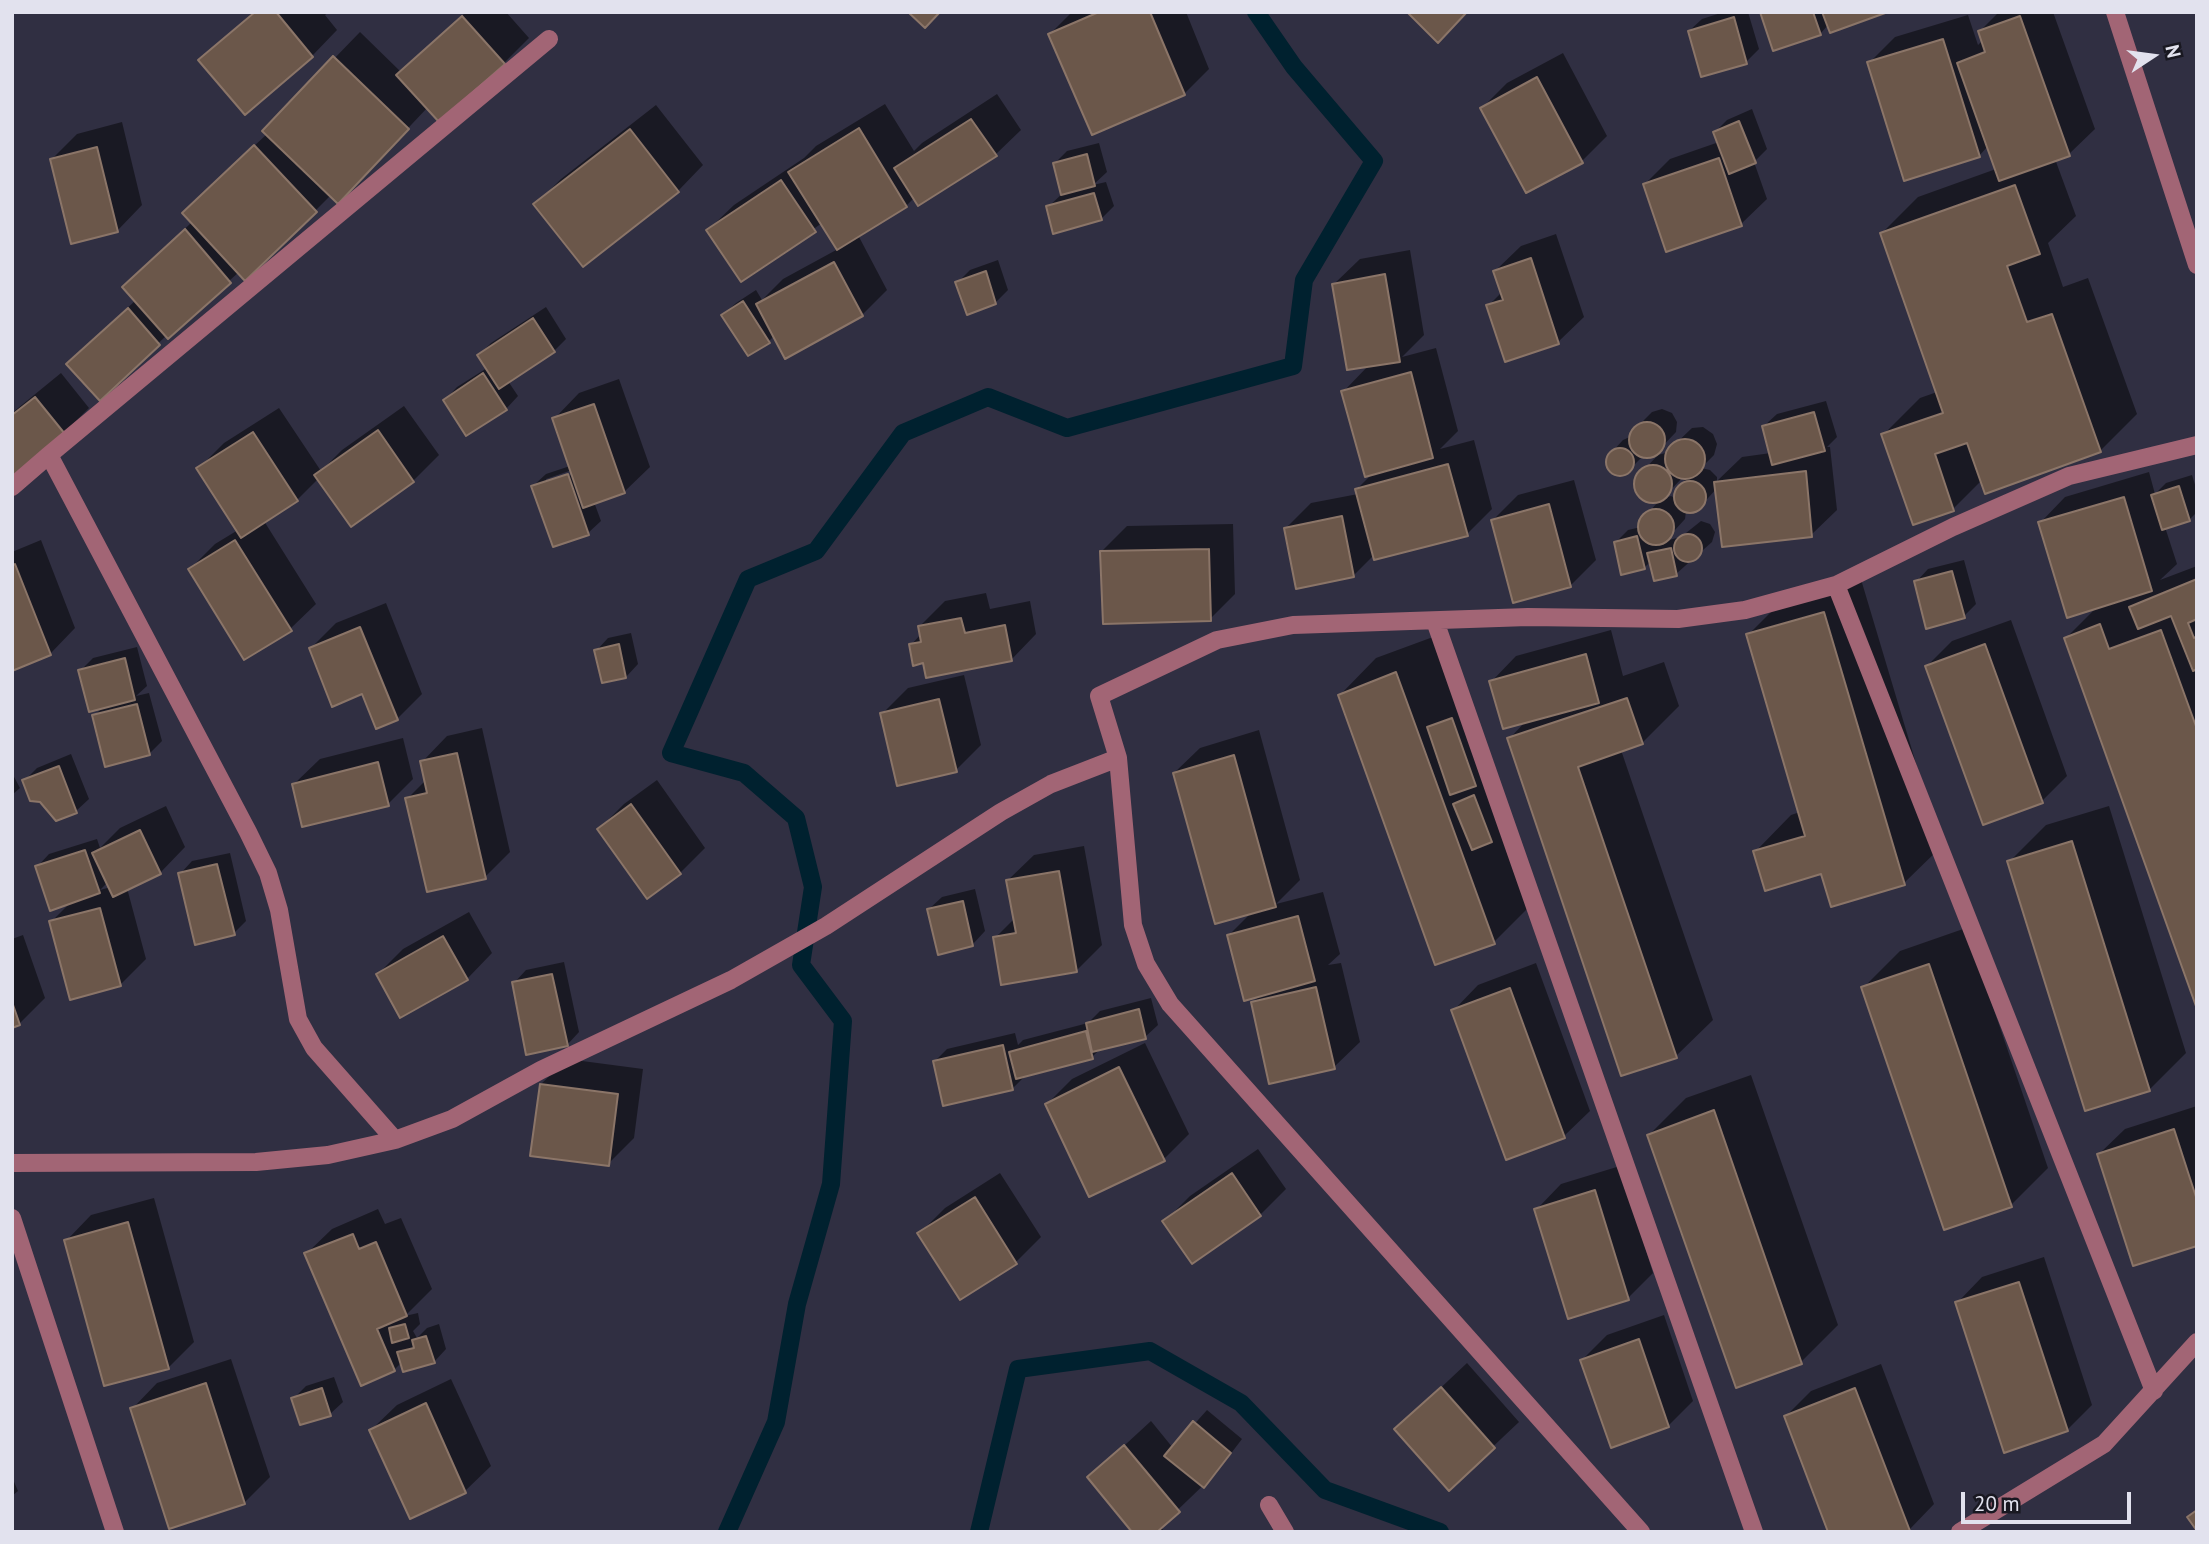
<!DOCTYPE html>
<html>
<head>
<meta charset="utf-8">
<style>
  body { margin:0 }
  #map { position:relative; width:2209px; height:1544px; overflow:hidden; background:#302f42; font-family:"PT Sans",sans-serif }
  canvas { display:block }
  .frame { position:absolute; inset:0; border:14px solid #e2e2ee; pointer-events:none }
  .north { position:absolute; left:2118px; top:21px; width:70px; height:70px; -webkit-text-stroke:5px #191821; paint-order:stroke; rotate:77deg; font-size:19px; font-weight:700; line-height:28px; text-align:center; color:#e2e2ee }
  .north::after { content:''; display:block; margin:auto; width:24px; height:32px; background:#e2e2ee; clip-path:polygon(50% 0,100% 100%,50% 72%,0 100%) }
  .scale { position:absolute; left:1961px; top:1492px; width:170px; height:32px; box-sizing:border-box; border:4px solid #e2e2ee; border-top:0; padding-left:9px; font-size:21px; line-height:24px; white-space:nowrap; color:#e2e2ee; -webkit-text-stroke:5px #191821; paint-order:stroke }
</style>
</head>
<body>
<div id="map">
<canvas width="2209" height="1544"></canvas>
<div class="frame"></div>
<div class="north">N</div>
<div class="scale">20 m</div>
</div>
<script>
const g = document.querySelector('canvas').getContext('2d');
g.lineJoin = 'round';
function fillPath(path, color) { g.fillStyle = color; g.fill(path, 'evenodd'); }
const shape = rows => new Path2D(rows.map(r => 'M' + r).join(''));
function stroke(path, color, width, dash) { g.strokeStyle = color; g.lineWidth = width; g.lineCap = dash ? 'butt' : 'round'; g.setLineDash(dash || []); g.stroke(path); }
const shadow = shape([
  [253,12,329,12,325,15,337,30,312,56,245,113,201,60],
  [466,12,506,12,529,38,504,63,428,107,363,176,331,195,315,211,239,272,168,336,167,335,100,399,94,339,136,300,124,287,192,222,209,188,267,134,264,131,360,32,401,72],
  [1072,12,1186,12,1209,69,1184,94,1050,34],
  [1724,12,1748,12,1759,49,1746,62,1689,31,1702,19],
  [1762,12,1883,12,1829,24,1820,34],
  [1999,12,2053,12,2095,129,2069,154,2055,159,2076,216,2048,243,2063,287,2088,278,2137,414,2100,451,1982,480,1953,509,1914,523,1883,435,1920,398,1937,392,1882,233,1918,197,1996,169,1988,146,1979,156,1869,63,1895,37,1968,15,1978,45,1983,40,1980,31],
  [1563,53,1607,136,1582,161,1482,108,1507,83],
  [997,94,1021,130,995,155,915,197,906,206,858,235,887,290,862,315,775,335,769,341,723,315,736,303,756,290,762,300,783,279,838,249,822,223,742,280,708,230,734,205,804,158,816,146,885,104,914,151,922,143],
  [656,105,703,165,678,191,536,204,561,179],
  [1752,109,1767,149,1754,162,1767,199,1741,224,1645,184,1670,159,1719,142,1715,132,1727,120],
  [122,122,142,205,117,231,52,159,77,134],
  [1099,143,1107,172,1093,185,1106,182,1114,206,1101,219,1048,207,1063,193,1055,163,1067,151],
  [1556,234,1584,317,1558,342,1488,306,1502,292,1495,271,1521,246],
  [1410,250,1424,335,1402,357,1436,348,1458,431,1440,449,1474,440,1492,509,1467,534,1374,555,1353,576,1286,528,1311,503,1358,494,1357,489,1373,473,1343,392,1369,365,1334,284,1360,259],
  [998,260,1008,290,995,303,957,283,970,270],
  [546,307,566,339,554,351,508,381,518,396,506,409,445,400,457,387,487,368,479,355,491,343],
  [61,373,89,408,64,433,12,475,12,413],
  [619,379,650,467,624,492,594,502,601,521,588,533,554,545,533,486,546,474,570,466,554,419,579,393],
  [575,469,577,473,546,483,546,479],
  [1826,401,1837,437,1827,447,1830,447,1837,510,1811,535,1717,488,1700,507,1692,512,1686,511,1685,519,1665,541,1681,537,1701,521,1710,524,1715,532,1712,542,1676,574,1651,561,1644,568,1616,542,1628,530,1641,527,1641,520,1661,499,1651,501,1641,496,1636,487,1638,476,1658,455,1669,452,1670,449,1692,428,1703,427,1713,434,1717,444,1714,455,1701,468,1710,470,1717,477,1717,481,1742,457,1771,453,1764,426,1777,414],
  [1689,476,1679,486,1675,498,1671,496,1662,499,1683,477],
  [404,406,439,455,413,481,351,524,319,478,297,500,264,521,316,604,290,629,190,569,215,544,238,530,199,468,224,443,279,408,321,471,342,450],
  [1662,409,1672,413,1677,422,1676,432,1656,453,1644,455,1630,469,1621,474,1612,472,1607,464,1610,454,1623,440,1632,436,1639,425,1652,412],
  [2149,472,2155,494,2166,483,2192,475,2197,491,2197,512,2189,520,2165,527,2177,564,2160,580,2197,566,2197,1004,2066,638,2098,606,2040,523,2065,497],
  [1574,480,1596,560,1570,586,1493,520,1518,495],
  [1233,524,1235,594,1210,619,1102,551,1127,526],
  [41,540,75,628,50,654,12,669,12,552],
  [1964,560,1976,604,1964,616,1916,582,1928,569],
  [1860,576,1941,847,1904,883,1823,872,1755,852,1791,815,1800,812,1748,635,1785,598],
  [986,593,990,609,1030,601,1036,634,1011,660,924,661,911,645,921,634,920,626,945,601],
  [386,603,422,694,397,719,311,648,336,623],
  [2011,620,2067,776,2042,801,1927,666,1952,641],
  [1611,630,1623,676,1664,662,1679,706,1642,743,1621,750,1713,1020,1676,1056,1509,739,1526,721,1491,682,1516,656],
  [631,633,638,664,626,677,596,651,608,638],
  [1433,637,1531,905,1494,942,1436,963,1340,695,1376,658],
  [137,647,147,686,136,696,149,693,162,741,149,754,94,716,104,706,80,671,93,658],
  [964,675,981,745,956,770,882,714,908,688],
  [482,728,510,852,485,877,407,799,426,780,422,762,447,736],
  [1259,730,1300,880,1276,904,1323,892,1340,954,1328,965,1341,963,1360,1042,1334,1067,1252,1003,1261,994,1229,935,1253,911,1174,773,1200,748],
  [403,738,413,779,388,804,294,784,320,759],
  [71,754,89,799,76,811,25,780,37,768],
  [12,773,20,788,12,795],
  [657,780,705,848,680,873,599,829,624,804],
  [166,806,185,847,160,873,127,888,146,959,120,985,51,922,72,901,37,867,49,854,97,839,100,848,120,828],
  [108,882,111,887,100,890],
  [2109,806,2186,1053,2149,1090,2009,862,2046,825],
  [1084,846,1102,945,1076,971,995,938,1015,918,1008,880,1034,855],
  [230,853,246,921,234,933,180,874,192,861],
  [975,889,985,931,973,944,929,909,942,897],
  [469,912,492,953,467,979,378,974,403,949],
  [1966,928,2048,1168,2011,1205,1863,988,1900,951],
  [23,935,45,998,19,1024,12,1026,12,939],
  [564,962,579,1032,567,1045,514,983,526,970],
  [1536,963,1590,1111,1564,1136,1453,1011,1478,985],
  [1151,998,1158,1025,1145,1037,1101,1048,1092,1057,1025,1076,1013,1088,944,1104,935,1061,947,1049,1015,1033,1018,1045,1023,1040,1088,1023,1100,1011],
  [1145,1043,1189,1134,1164,1159,1047,1104,1072,1079],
  [567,1059,643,1069,634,1138,608,1164,541,1084],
  [1751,1075,1838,1325,1801,1362,1737,1386,1649,1135,1686,1098],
  [2197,1106,2197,1244,2099,1154,2125,1129],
  [1258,1149,1286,1189,1260,1215,1192,1262,1165,1221,1190,1196],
  [1620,1166,1653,1273,1628,1298,1536,1210,1561,1184],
  [1000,1173,1041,1237,1016,1262,960,1298,920,1233,945,1208],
  [154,1198,194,1342,168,1368,66,1241,91,1215],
  [378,1209,385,1224,401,1218,432,1289,405,1316,418,1313,420,1324,413,1331,417,1338,427,1328,439,1324,446,1349,434,1362,402,1362,394,1370,306,1254,332,1229],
  [2044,1257,2092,1405,2067,1430,1957,1303,1982,1277],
  [1664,1315,1693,1401,1668,1426,1582,1360,1607,1335],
  [231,1359,270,1477,245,1502,171,1527,132,1409,157,1383],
  [1467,1363,1519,1422,1449,1488,1397,1429],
  [1881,1364,1934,1504,1909,1530,1786,1416,1811,1391],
  [334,1377,343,1402,330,1414,293,1399,306,1386],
  [451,1379,491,1466,465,1491,411,1517,371,1430,397,1405],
  [1207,1410,1242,1439,1216,1473,1161,1526,1164,1532,1134,1532,1089,1478,1151,1421,1173,1448],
  [12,1477,18,1491,12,1496]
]);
const stream = shape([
  [727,1532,776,1422,797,1304,831,1184,843,1021,801,965,813,887,796,818,744,773,671,753,748,579,816,551,903,433,988,397,1067,428,1293,366,1304,280,1374,161,1294,67,1256,12],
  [979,1532,1018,1369,1150,1351,1241,1403,1325,1490,1440,1532]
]);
const building = shape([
  [255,12,276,12,313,57,245,115,198,60,255,12],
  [908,12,940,12,925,28,908,12],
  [1099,12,1150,12,1185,95,1092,135,1048,34,1099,12],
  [1407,12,1467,12,1438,43,1407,12],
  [1760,12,1813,12,1821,35,1773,51,1760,12],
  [1822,12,1888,12,1830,33,1822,12],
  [462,16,505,64,439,122,396,75,462,16],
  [2020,16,2070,156,1999,181,1957,63,1985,52,1978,31,2020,16],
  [1734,17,1747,64,1701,77,1688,31,1734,17],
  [1943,39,1980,157,1904,181,1867,62,1943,39],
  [333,56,409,129,338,204,262,131,333,56],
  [1537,77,1583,163,1526,193,1480,108,1537,77],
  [971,119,997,156,918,206,894,168,971,119],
  [1739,121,1756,163,1729,174,1713,132,1739,121],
  [859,128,907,207,837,250,788,172,859,128],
  [630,129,679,192,583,267,533,204,630,129],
  [254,145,317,212,245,281,182,213,254,145],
  [97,147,118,232,71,244,50,159,97,147],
  [1087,154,1095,186,1061,195,1053,163,1087,154],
  [1719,158,1742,226,1666,252,1643,184,1719,158],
  [781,180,816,232,741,282,706,230,781,180],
  [2015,185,2040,254,2007,266,2027,322,2052,314,2101,452,1985,494,1967,443,1935,454,1954,511,1913,525,1881,434,1943,413,1880,233,2015,185],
  [1094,193,1102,220,1053,234,1046,206,1094,193],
  [185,229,231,283,168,339,122,287,185,229],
  [1531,258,1559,344,1505,362,1486,305,1503,300,1493,271,1531,258],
  [834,262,863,316,785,359,756,304,834,262],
  [986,271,996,304,967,315,955,282,986,271],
  [1385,274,1400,362,1347,370,1332,284,1385,274],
  [743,301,770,343,748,356,721,315,743,301],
  [128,308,160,345,100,401,66,364,128,308],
  [533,318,555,352,499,389,477,355,533,318],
  [1411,372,1433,458,1365,477,1341,391,1411,372],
  [483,373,507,410,466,436,443,400,483,373],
  [35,397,65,434,12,477,12,415,35,397],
  [594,404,625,493,583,508,552,418,594,404],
  [1814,412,1825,451,1772,465,1762,426,1814,412],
  '1629 440a18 18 0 1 1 36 0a18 18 0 1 1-36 0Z',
  [378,430,414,482,351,527,314,475,378,430],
  [253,432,298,501,241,538,196,468,253,432],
  '1665 459a20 20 0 1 1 40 0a20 20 0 1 1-40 0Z',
  '1606 462a14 14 0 1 1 28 0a14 14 0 1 1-28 0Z',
  [1448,464,1468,536,1374,560,1355,489,1448,464],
  '1634 484a19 19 0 1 1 38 0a19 19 0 1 1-38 0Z',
  [1806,471,1812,537,1722,547,1714,482,1806,471],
  [568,474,589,535,553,547,531,486,568,474],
  '1674 497a16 16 0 1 1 32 0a16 16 0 1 1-32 0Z',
  [2179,486,2190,521,2162,530,2151,495,2179,486],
  [2124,497,2152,591,2067,618,2038,522,2124,497],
  [1549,504,1571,587,1513,603,1491,520,1549,504],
  '1638 527a18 18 0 1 1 36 0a18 18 0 1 1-36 0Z',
  [1342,516,1354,577,1296,589,1284,528,1342,516],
  '1674 548a14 14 0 1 1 28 0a14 14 0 1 1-28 0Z',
  [1637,536,1645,569,1621,575,1614,542,1637,536],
  [235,540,292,631,244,660,188,569,235,540],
  [1671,548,1677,576,1654,581,1647,553,1671,548],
  [1209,549,1211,621,1103,624,1100,551,1209,549],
  [15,564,51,655,12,671,12,566,15,564],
  [1952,571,1965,618,1926,629,1914,581,1952,571],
  [2197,579,2197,619,2188,623,2194,638,2197,636,2197,669,2193,671,2171,616,2138,629,2129,607,2197,579],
  [1824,612,1905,885,1831,907,1821,874,1765,891,1753,851,1805,836,1746,634,1824,612],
  [961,618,965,633,1005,625,1012,661,926,678,923,663,913,666,909,644,921,642,918,626,961,618],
  [2100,624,2109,649,2161,630,2197,729,2197,1009,2064,638,2100,624],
  [360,627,398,720,376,729,362,694,332,707,309,648,360,627],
  [619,644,626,678,602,683,594,650,619,644],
  [1985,644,2043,803,1983,825,1925,666,1985,644],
  [1586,654,1599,703,1503,729,1489,681,1586,654],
  [125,658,135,700,89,712,78,670,125,658],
  [1396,672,1495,944,1435,965,1338,695,1396,672],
  [1627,698,1643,744,1578,767,1677,1058,1621,1076,1507,738,1627,698],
  [939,699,957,772,897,786,880,713,939,699],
  [137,704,150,755,105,767,92,715,137,704],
  [1452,718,1476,786,1450,795,1427,727,1452,718],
  [457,753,486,879,427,892,405,798,427,793,420,761,457,753],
  [1234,755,1276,907,1215,924,1173,773,1234,755],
  [378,762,389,806,302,827,292,784,378,762],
  [59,766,77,813,56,821,40,802,30,801,22,780,59,766],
  [1474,795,1492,842,1472,850,1453,804,1474,795],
  [631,804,681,874,647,899,597,829,631,804],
  [140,830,161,874,113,897,92,853,140,830],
  [2072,841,2150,1091,2085,1111,2007,861,2072,841],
  [85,850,100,893,50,911,35,866,85,850],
  [217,864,235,935,195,945,178,873,217,864],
  [1059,871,1077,972,1001,985,993,937,1016,933,1006,880,1059,871],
  [963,901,973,946,938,955,927,909,963,901],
  [100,908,121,986,70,1000,49,921,100,908],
  [1298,916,1315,981,1244,1001,1227,935,1298,916],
  [443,936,468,980,400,1018,376,974,443,936],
  [1929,964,2012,1207,1944,1230,1861,987,1929,964],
  [552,974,568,1046,526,1055,512,982,552,974],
  [1316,987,1335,1069,1269,1084,1251,1002,1316,987],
  [1510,988,1565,1138,1506,1160,1451,1010,1510,988],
  [12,1002,20,1025,12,1028,12,1002],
  [1139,1009,1146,1039,1092,1052,1086,1023,1139,1009],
  [1086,1031,1093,1059,1016,1079,1009,1052,1086,1031],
  [1003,1045,1013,1090,943,1106,933,1061,1003,1045],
  [1119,1067,1165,1161,1089,1197,1045,1104,1119,1067],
  [540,1084,618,1094,609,1166,530,1156,540,1084],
  [1714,1110,1802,1364,1736,1388,1647,1135,1714,1110],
  [2174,1129,2197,1200,2197,1246,2133,1266,2097,1154,2174,1129],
  [1232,1173,1261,1216,1192,1264,1162,1221,1232,1173],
  [1595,1190,1629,1300,1568,1319,1534,1209,1595,1190],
  [975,1197,1017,1264,960,1300,917,1233,975,1197],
  [128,1222,169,1369,104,1386,64,1240,128,1222],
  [353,1234,359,1249,376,1242,407,1316,377,1329,395,1371,361,1386,304,1253,353,1234],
  [2019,1282,2068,1431,2004,1453,1955,1302,2019,1282],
  [405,1324,409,1338,392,1343,389,1328,405,1324],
  [426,1336,435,1363,403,1372,397,1352,414,1348,412,1340,426,1336],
  [1639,1339,1669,1427,1611,1448,1580,1360,1639,1339],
  [206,1383,245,1504,169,1529,130,1408,206,1383],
  [1441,1387,1495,1448,1449,1491,1394,1429,1441,1387],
  [322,1388,331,1416,300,1425,291,1398,322,1388],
  [1855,1388,1910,1531,1908,1532,1828,1532,1784,1416,1855,1388],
  [426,1403,466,1493,410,1519,369,1430,426,1403],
  [1193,1421,1231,1453,1204,1488,1164,1456,1193,1421],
  [1124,1445,1180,1512,1157,1532,1132,1532,1087,1477,1124,1445],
  [2197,1510,2197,1531,2187,1517,2197,1510]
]);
const minor = shape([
  [2115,12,2197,265],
  [49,455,248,832,268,873,279,910,298,1019,314,1048,395,1140],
  [12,487,49,455,549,39],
  [1836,585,2154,1391],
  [1435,621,1754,1532],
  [12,1163,256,1162,328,1155,395,1140,452,1119,541,1070,731,980,826,926,1001,812,1051,784,1118,758],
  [12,1218,115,1532],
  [1269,1505,1285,1532],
  [1641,1532,1170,1004,1146,964,1133,925,1118,758,1099,696,1217,640,1293,625,1528,617,1678,619,1745,610,1836,585,1953,527,2069,476,2197,445],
  [1960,1532,2104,1444,2197,1342]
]);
fillPath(shadow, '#0007');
stroke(stream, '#00212f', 18);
fillPath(building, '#6b574a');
stroke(building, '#8b7568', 2);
stroke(minor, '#a26575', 18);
</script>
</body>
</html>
